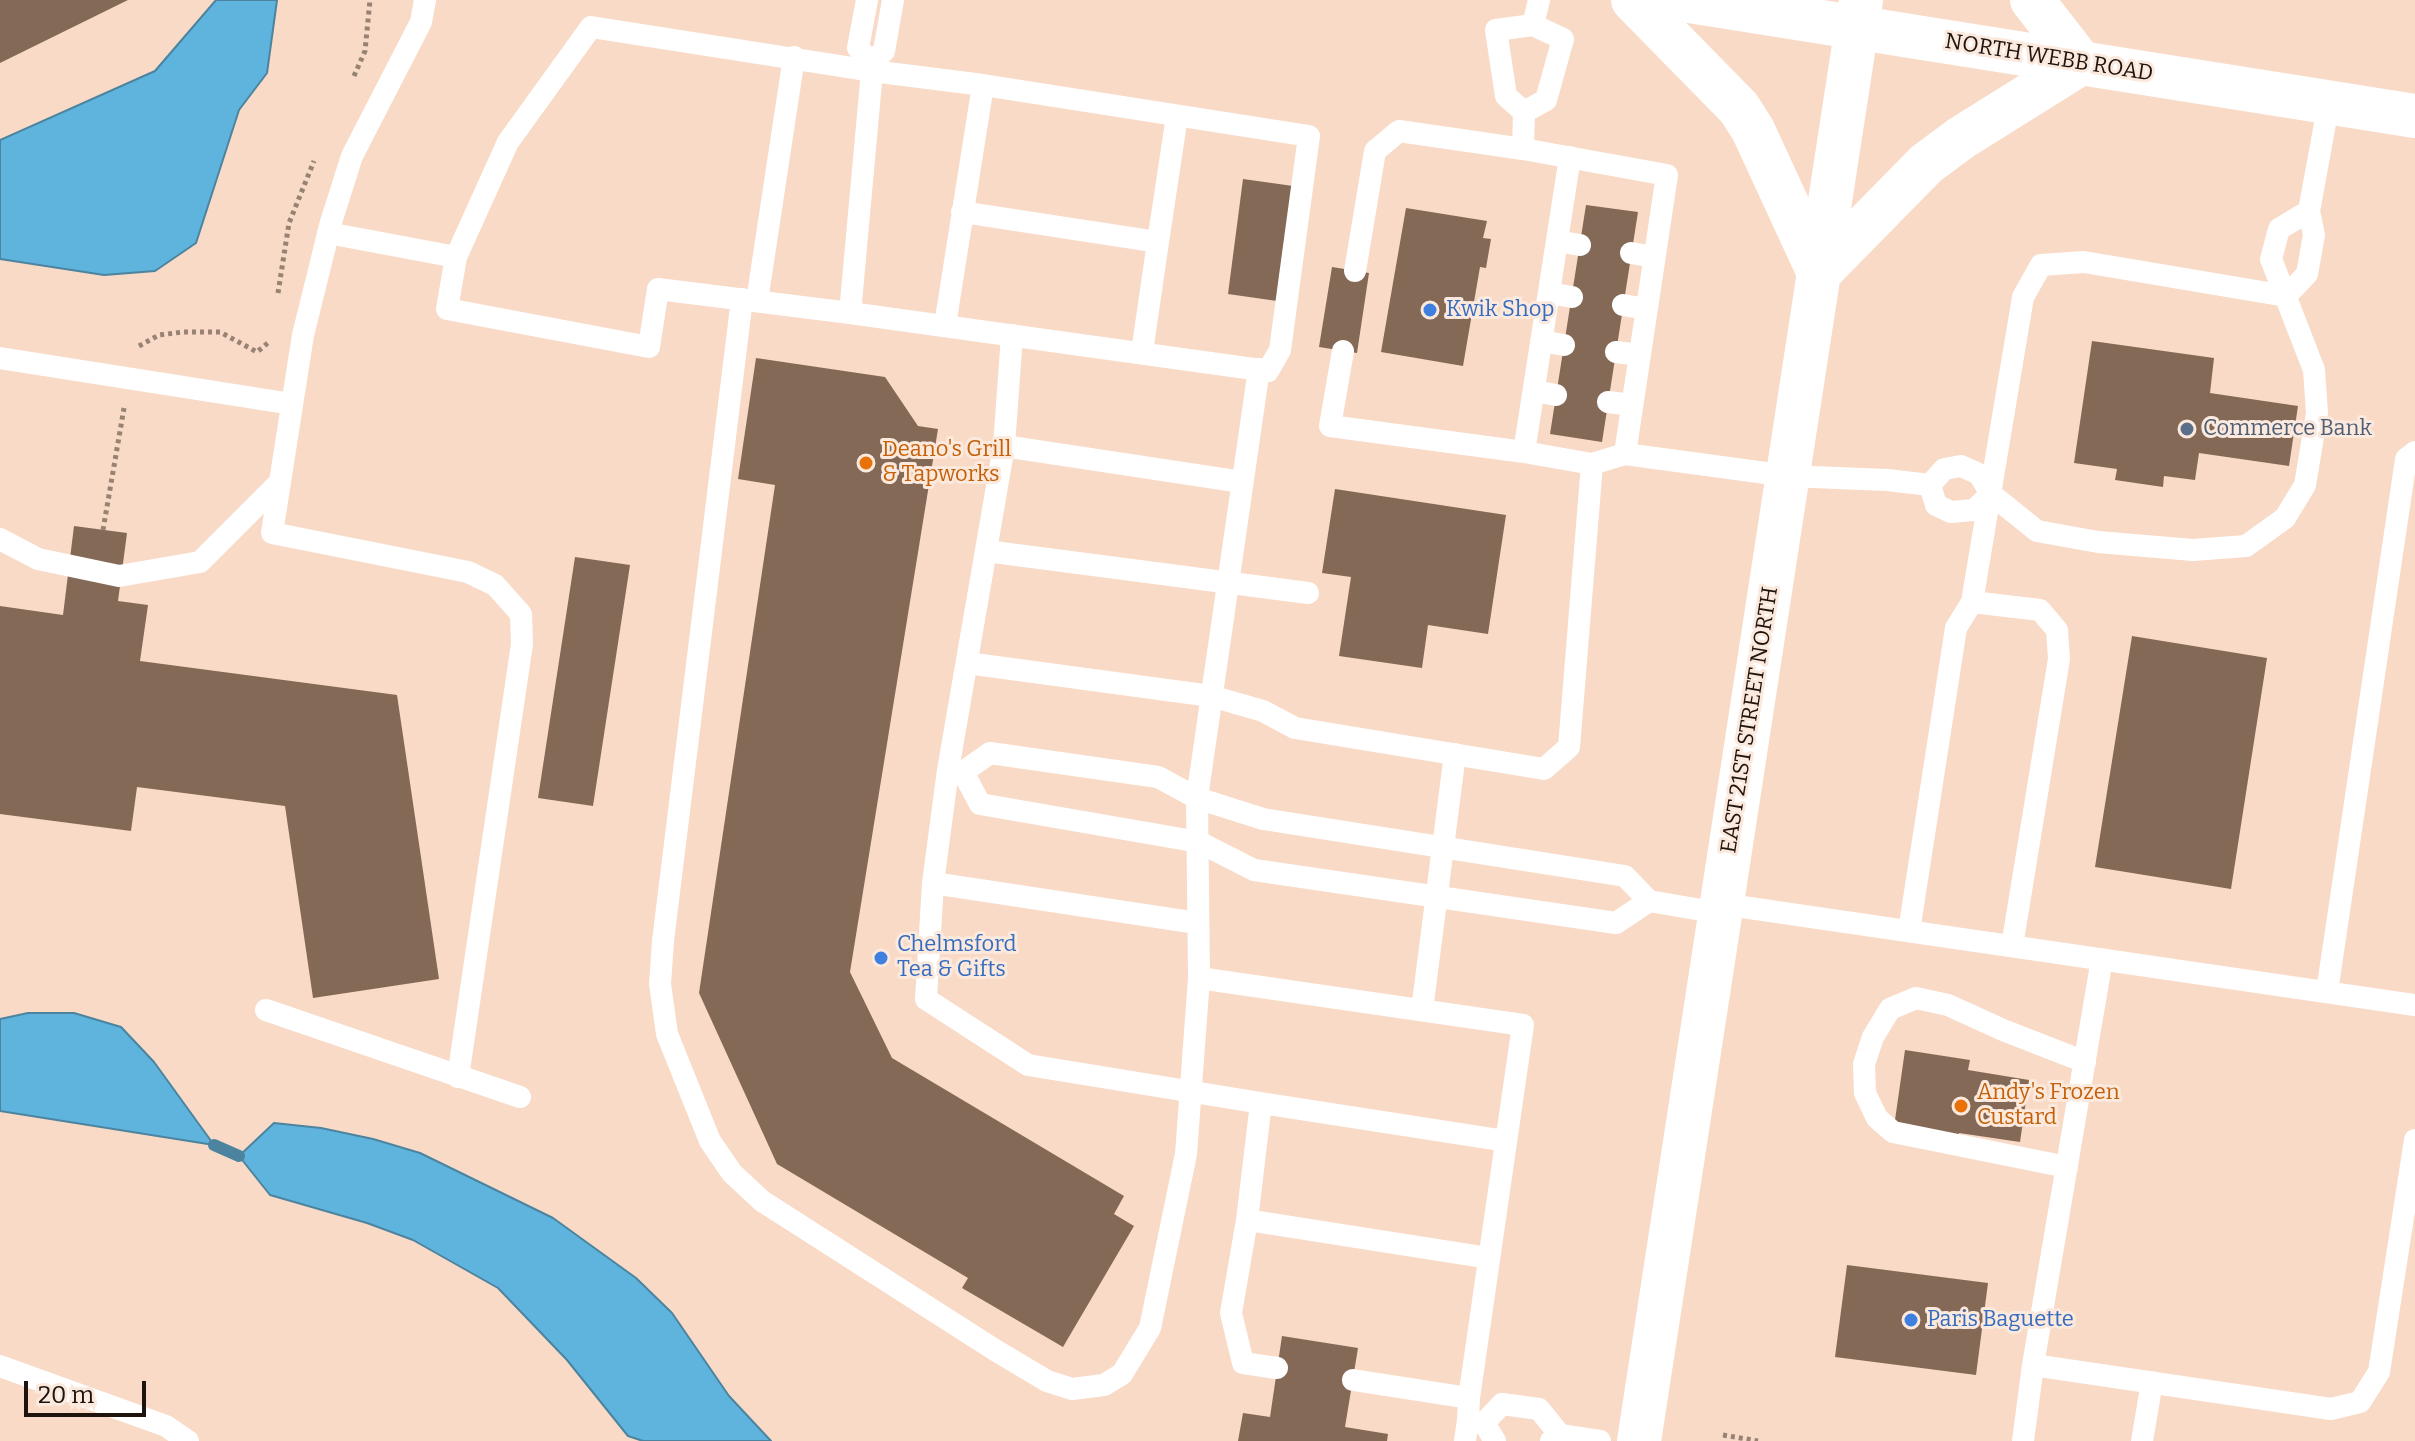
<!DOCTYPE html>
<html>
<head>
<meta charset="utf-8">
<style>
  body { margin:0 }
  #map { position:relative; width:2415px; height:1441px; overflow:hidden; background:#f8dac6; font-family:Bitter,serif }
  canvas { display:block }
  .scale { position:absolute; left:24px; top:1381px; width:122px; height:36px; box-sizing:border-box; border:4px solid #1e140d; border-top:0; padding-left:10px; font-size:24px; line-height:28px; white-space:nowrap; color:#1e140d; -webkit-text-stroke:6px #fce9dd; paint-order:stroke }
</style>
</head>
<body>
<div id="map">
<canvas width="2415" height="1441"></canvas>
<div class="scale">20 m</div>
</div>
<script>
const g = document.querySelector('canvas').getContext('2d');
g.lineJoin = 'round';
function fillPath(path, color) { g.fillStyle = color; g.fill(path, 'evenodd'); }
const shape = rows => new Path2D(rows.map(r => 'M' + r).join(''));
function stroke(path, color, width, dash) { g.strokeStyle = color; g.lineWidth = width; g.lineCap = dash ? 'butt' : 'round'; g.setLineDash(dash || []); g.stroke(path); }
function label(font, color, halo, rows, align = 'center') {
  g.font = font + ' Bitter,serif'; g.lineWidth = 6; g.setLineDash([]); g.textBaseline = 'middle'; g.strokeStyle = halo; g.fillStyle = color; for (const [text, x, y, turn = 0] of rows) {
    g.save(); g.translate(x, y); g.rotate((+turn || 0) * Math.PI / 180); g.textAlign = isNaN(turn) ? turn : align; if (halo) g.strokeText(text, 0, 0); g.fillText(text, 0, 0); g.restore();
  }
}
const water = shape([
  [216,0,277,0,267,73,239,110,196,243,155,271,104,275,0,259,0,140,155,71,216,0],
  [28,1013,74,1013,121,1027,154,1062,214,1145,0,1111,0,1019,28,1013],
  [274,1123,321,1128,373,1139,420,1153,553,1218,636,1278,672,1313,729,1396,771,1441,643,1441,628,1436,567,1360,498,1288,413,1240,367,1223,270,1195,239,1156,274,1123]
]);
const stream = shape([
  [214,1145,239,1156]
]);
const building = shape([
  [0,0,128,0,0,63],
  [1243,179,1293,186,1277,301,1228,294],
  [1586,205,1638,212,1602,442,1550,434],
  [1406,208,1487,221,1483,238,1491,239,1486,268,1480,267,1463,366,1381,352],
  [1332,267,1369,273,1357,353,1319,347],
  [2092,341,2214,358,2210,393,2298,406,2289,466,2199,453,2195,480,2164,476,2163,487,2115,480,2117,469,2074,463],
  [756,358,885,377,918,426,938,429,850,972,892,1058,1124,1196,1114,1214,1134,1226,1063,1347,962,1288,968,1278,777,1164,699,993,775,485,738,479],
  [1335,489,1506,515,1488,634,1428,625,1422,668,1339,656,1351,577,1322,573],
  [74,526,127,533,118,601,148,605,140,661,397,695,439,979,313,998,285,806,137,787,131,831,0,814,0,606,63,615],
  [575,557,630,565,593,806,538,798],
  [2132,636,2267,658,2231,889,2095,867],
  [1905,1050,1970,1060,1968,1070,2029,1080,2020,1142,1959,1133,1956,1151,1892,1141],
  [1847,1265,1988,1283,1976,1375,1835,1357],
  [1282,1336,1358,1348,1345,1427,1388,1434,1387,1441,1238,1441,1243,1413,1270,1417]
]);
const path = shape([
  [354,76,365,51,370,0],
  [278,293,289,223,314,161],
  [139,346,159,335,183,332,220,332,257,352,269,342],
  [103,530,124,408],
  [1723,1435,1758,1441]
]);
const lane = shape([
  [425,0,421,22,352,156,331,222,303,335,272,533,468,572,495,585,521,614,522,644,458,1077],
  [1533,25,1539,0],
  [871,62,884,51,893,0],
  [1524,112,1546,100,1563,39,1533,25,1496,30,1506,96,1524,112,1523,149,1667,175,1625,454,1788,476,1887,480,1930,485],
  [1570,157,1524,452,1592,464,1625,454],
  [962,212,1158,242,1177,116],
  [328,233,456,257,508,142,591,27,872,71,983,85,1309,136,1280,350,1268,371,850,313,872,71,871,62,858,48,867,0],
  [1557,241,1580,245],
  [1631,253,1654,257],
  [456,257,447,309,649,347,658,289,850,313],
  [1355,271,1375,151,1399,131,1523,149],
  [1549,293,1572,297],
  [2286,296,2307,274,2314,235,2309,211,2329,102],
  [742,299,663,941,660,984,667,1034,710,1141,732,1173,762,1201,995,1350,1047,1381,1072,1389,1104,1385,1122,1374,1150,1328,1186,1154,1199,978,1523,1025,1469,1398,1468,1420,1484,1423],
  [757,301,794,57],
  [1623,305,1646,309],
  [945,325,983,85],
  [1541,341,1564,345],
  [1343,351,1330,426,1524,452],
  [1142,352,1158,242],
  [1616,352,1640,355],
  [0,358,292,404],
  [1534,391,1556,395],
  [1608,402,1632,405],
  [1004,446,1242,482],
  [1930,485,1944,469,1961,466,1979,474,1991,494,2037,531,2098,542,2193,550,2246,546,2285,518,2305,485,2317,413,2314,370,2271,259,2279,229,2309,211],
  [1930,485,1936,505,1951,512,1974,510,1991,494],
  [0,539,38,559,119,576,200,562,280,482],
  [986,551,1308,593],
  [1972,602,2040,610,2057,630,2059,659,2012,946],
  [967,663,1211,696,1263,711,1295,728,1544,769,1569,747,1592,464],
  [948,770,963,772,990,753,1158,777,1197,798,1263,819,1625,876,1649,901,1719,913],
  [963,772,980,804,1199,842,1254,870,1616,923,1649,901],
  [933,883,948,770,1004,446,1012,335],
  [1722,904,2415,1005],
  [1197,923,933,883,926,999,1028,1065,1261,1103,1247,1220,1489,1258],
  [1909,931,1956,628,1972,602,2023,297,2041,265,2084,262,2286,296],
  [1199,978,1197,798,1259,369],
  [2327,992,2406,459,2415,452],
  [266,1010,520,1097],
  [1422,1010,1455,754],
  [1261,1103,1506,1141],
  [2067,1167,1893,1132,1877,1118,1865,1093,1864,1064,1873,1037,1890,1009,1916,998,1948,1005,2003,1030,2085,1062],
  [1247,1220,1231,1313,1243,1363,1277,1368],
  [2033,1365,2102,959],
  [0,1366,166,1426,188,1441],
  [1353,1380,1469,1398],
  [1560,1435,1600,1441],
  [1465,1441,1468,1420],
  [1495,1441,1484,1423,1502,1404,1539,1409,1560,1435,1551,1441],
  [2023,1441,2033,1365,2331,1409,2360,1402,2379,1372,2415,1140],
  [2142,1441,2152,1382]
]);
const secondary = shape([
  [1633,0,1739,108,1753,130,1819,273,1926,164,1961,138,2081,63,2032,0],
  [1683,0,2415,116],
  [1639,1441,1861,0]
]);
const markers = [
  [1430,310,8,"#3f7fe0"],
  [2187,429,8,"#5c6f8a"],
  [866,463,8,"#e8710a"],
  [881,958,8,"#3f7fe0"],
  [1961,1106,8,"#e8710a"],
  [1911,1320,8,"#3f7fe0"]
];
const streetNames = [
  ["NORTH WEBB ROAD",2049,58,9],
  ["EAST 21ST STREET NORTH",1750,720,-81]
];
const shopNames = [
  ["Kwik Shop",1446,310],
  ["Chelmsford",897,945],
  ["Tea & Gifts",897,970],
  ["Paris Baguette",1927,1320]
];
const serviceNames = [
  ["Commerce Bank",2203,429]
];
const foodNames = [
  ["Deano's Grill",882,450],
  ["& Tapworks",882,475],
  ["Andy's Frozen",1977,1093],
  ["Custard",1977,1118]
];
fillPath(water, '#5fb4de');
stroke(water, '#4c849f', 2);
stroke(stream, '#4c849f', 12);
fillPath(building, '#846957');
stroke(path, '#978274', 5, [4, 4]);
stroke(lane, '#fff', 22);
stroke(secondary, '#fff', 44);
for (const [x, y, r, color] of markers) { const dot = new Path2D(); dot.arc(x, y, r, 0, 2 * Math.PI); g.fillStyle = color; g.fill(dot); stroke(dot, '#fce9dd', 3); }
label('22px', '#1e140d', '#fce9dd', streetNames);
label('22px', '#366cbe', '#fce9dd', shopNames, 'left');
label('22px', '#4e5e75', '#fce9dd', serviceNames, 'left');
label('22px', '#c56008', '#fce9dd', foodNames, 'left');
</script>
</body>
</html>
